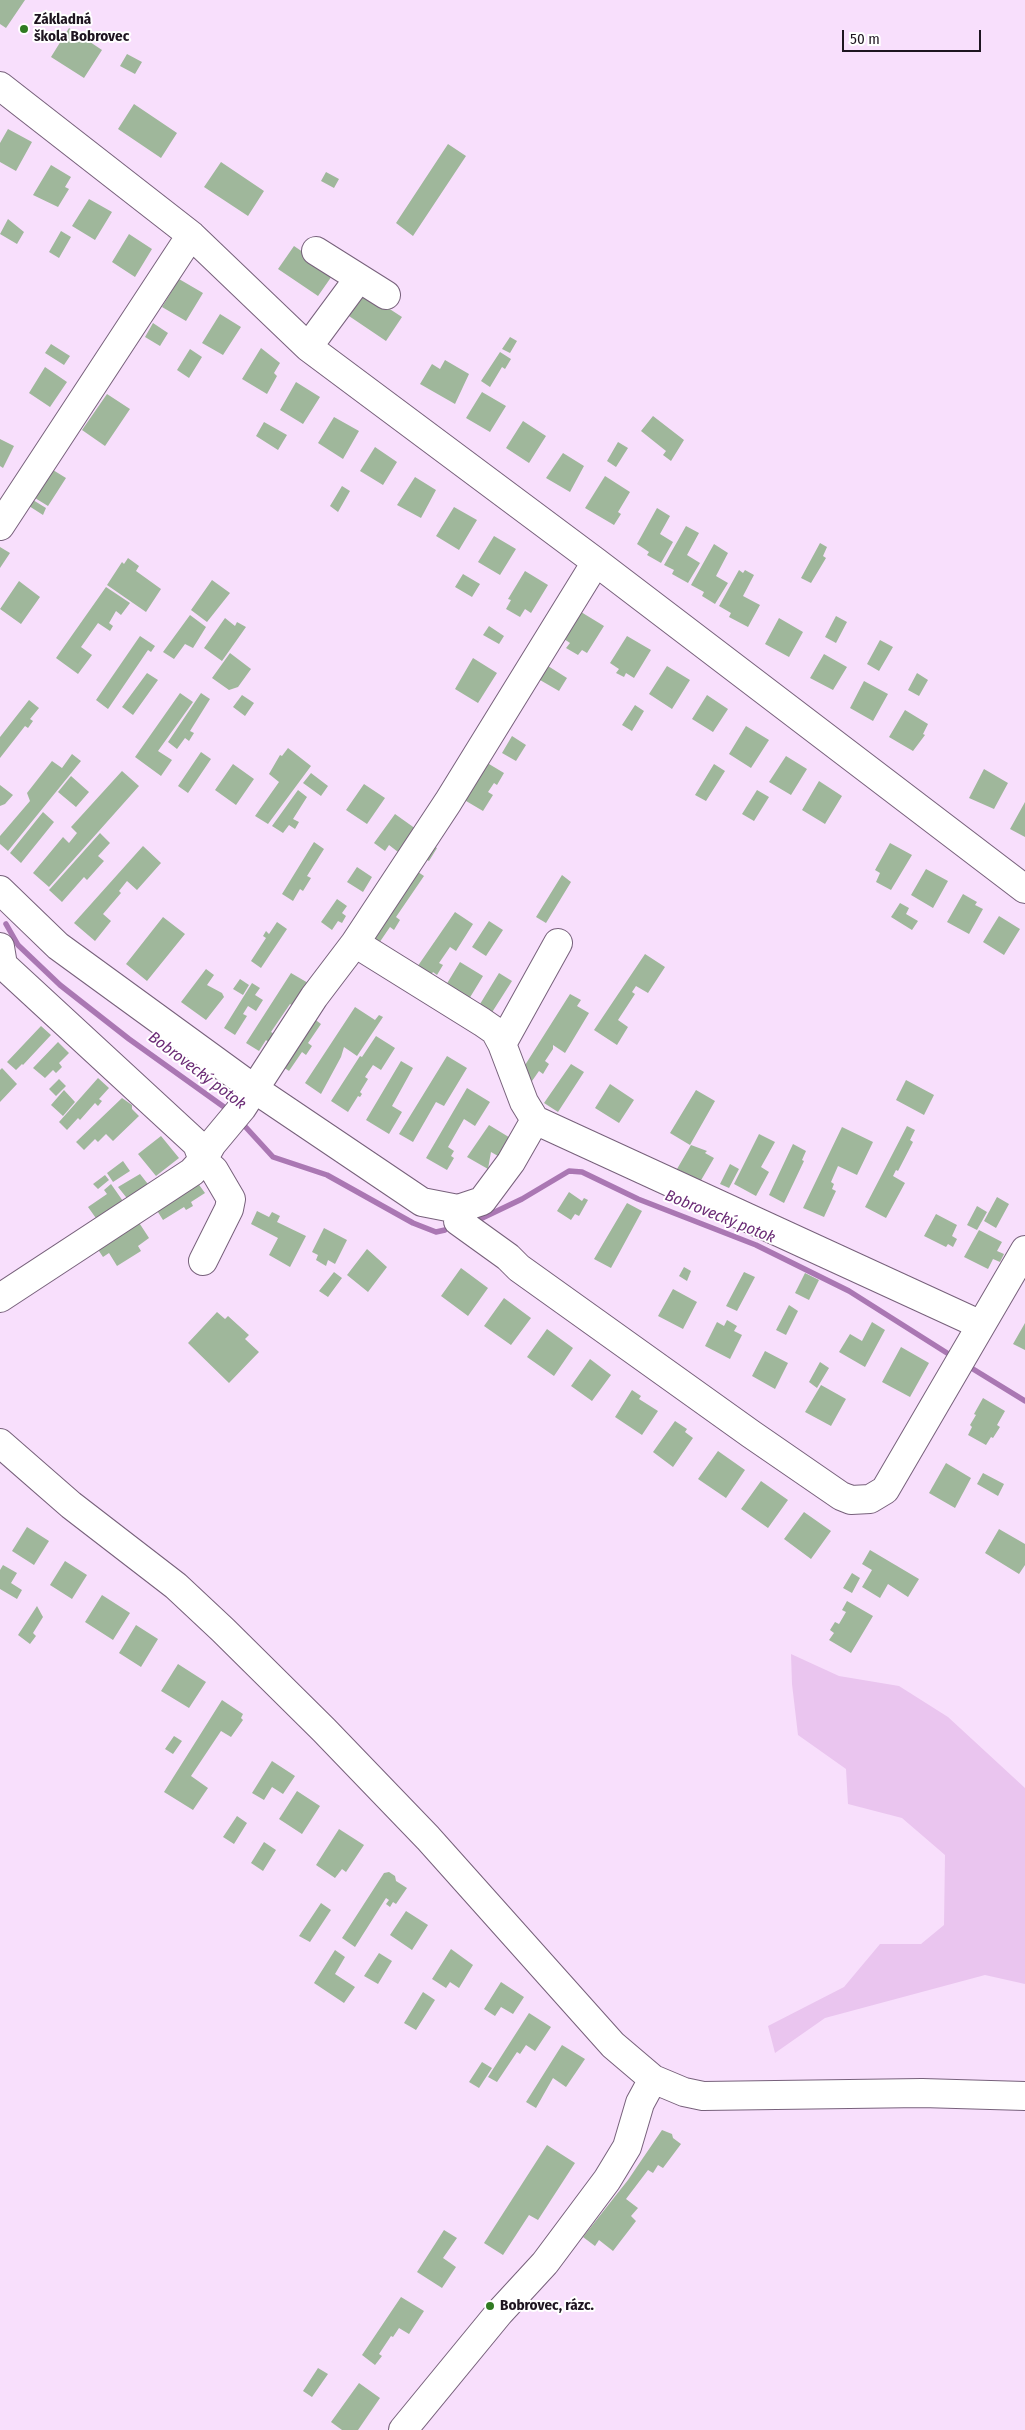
<!DOCTYPE html>
<html>
<head>
<meta charset="utf-8">
<style>
  body { margin:0 }
  #map { position:relative; width:1025px; height:2430px; overflow:hidden; background:#f8dffc; font-family:"Fira Sans Condensed",sans-serif }
  canvas { display:block }
  .scale { position:absolute; left:842px; top:30px; width:139px; height:22px; box-sizing:border-box; border:2px solid #1e1520; border-top:0; padding-left:6px; font-size:15px; line-height:18px; white-space:nowrap; color:#1e1520; -webkit-text-stroke:4px #fff; paint-order:stroke }
</style>
</head>
<body>
<div id="map">
<canvas width="1025" height="2430"></canvas>
<div class="scale">50 m</div>
</div>
<script>
const g = document.querySelector('canvas').getContext('2d');
g.lineJoin = 'round';
function fillPath(path, color) { g.fillStyle = color; g.fill(path, 'evenodd'); }
const shape = rows => new Path2D(rows.map(r => 'M' + r).join(''));
function stroke(path, color, width, dash) { g.strokeStyle = color; g.lineWidth = width; g.lineCap = dash ? 'butt' : 'round'; g.setLineDash(dash || []); g.stroke(path); }
function label(font, color, halo, rows, align = 'center') {
  g.font = font + ' "Fira Sans Condensed",sans-serif'; g.lineWidth = 4; g.setLineDash([]); g.textBaseline = 'middle'; g.strokeStyle = halo; g.fillStyle = color; for (const [text, x, y, turn = 0] of rows) {
    g.save(); g.translate(x, y); g.rotate((+turn || 0) * Math.PI / 180); g.textAlign = isNaN(turn) ? turn : align; if (halo) g.strokeText(text, 0, 0); g.fillText(text, 0, 0); g.restore();
  }
}
const green = shape([
  [791,1654,839,1676,899,1686,948,1717,1025,1788,1025,1984,985,1975,825,2018,775,2053,768,2026,844,1987,880,1944,921,1944,944,1925,945,1855,902,1818,848,1804,846,1769,798,1735,792,1684]
]);
const stream = shape([
  [6,924,18,945,60,985,129,1039,231,1112],
  [241,1122,273,1157,327,1175,413,1223,436,1232,445,1230],
  [476,1221,522,1199,569,1171,582,1172,638,1199,756,1245,849,1291,947,1353],
  [973,1369,1025,1401]
]);
const building = shape([
  [0,0,25,0,6,28,0,24],
  [69,28,102,50,84,78,51,57],
  [127,54,142,62,135,74,120,66],
  [134,104,177,133,161,158,118,129],
  [8,129,32,142,16,171,0,162,0,143],
  [448,144,466,156,413,236,396,223],
  [221,162,264,191,248,216,204,187],
  [51,165,71,177,65,187,69,189,58,207,33,195],
  [326,172,339,179,334,188,321,181],
  [89,199,112,212,95,240,72,226],
  [8,219,24,232,17,244,0,234],
  [61,231,71,237,59,258,49,252],
  [129,234,152,249,135,277,112,262],
  [294,246,334,273,318,296,278,269],
  [179,279,203,293,186,321,162,307],
  [362,291,402,317,386,341,346,314],
  [220,314,241,327,223,355,202,343],
  [153,323,168,333,160,346,145,337],
  [510,337,517,341,510,353,502,349],
  [51,344,70,356,64,365,45,353],
  [261,348,280,363,274,373,277,376,267,394,242,379],
  [190,349,202,357,189,378,177,370],
  [500,352,511,359,505,369,502,367,490,387,481,381],
  [445,360,469,374,455,404,420,384,432,364,440,369],
  [45,367,67,382,50,407,29,393],
  [296,382,320,397,303,424,280,410],
  [482,392,506,406,490,432,466,418],
  [107,394,130,409,105,446,82,430],
  [653,416,684,440,671,461,663,455,666,451,641,431],
  [334,417,359,431,343,459,318,443],
  [523,421,546,436,529,463,506,448],
  [264,422,287,435,278,450,256,436],
  [0,439,14,446,3,468,0,466],
  [618,442,628,448,616,467,607,461],
  [375,447,397,462,383,485,360,471],
  [563,453,584,466,570,492,546,478],
  [53,470,66,478,48,506,30,495],
  [605,476,630,492,618,512,621,514,614,525,585,508],
  [415,477,436,490,421,518,397,505],
  [342,486,350,491,338,512,330,506],
  [33,500,46,508,43,515,29,506],
  [454,507,477,520,459,550,436,536],
  [657,508,670,516,660,534,673,542,661,563,647,555,649,552,637,544],
  [686,526,699,533,687,555,700,563,688,583,672,574,674,570,664,565],
  [494,536,516,549,500,575,478,562],
  [820,543,827,547,823,556,826,558,811,583,801,578],
  [714,544,728,553,716,576,728,583,715,604,702,596,704,592,691,585],
  [0,547,10,553,0,568],
  [128,558,139,566,136,571,161,589,146,612,107,585,122,562,124,564],
  [739,570,743,573,745,570,754,575,743,596,760,605,748,627,729,617,731,613,719,606],
  [525,571,548,585,531,613,525,609,520,617,506,609,511,600,508,599],
  [463,574,480,584,472,597,455,587],
  [212,580,230,593,207,622,191,610],
  [19,581,40,597,21,624,0,609],
  [106,587,130,603,121,615,116,611,109,623,113,626,110,631,98,623,81,647,92,655,78,674,56,658],
  [581,612,604,626,587,653,582,650,578,655,566,648,570,643,564,639],
  [190,615,206,627,193,648,185,644,174,659,163,652],
  [836,616,847,622,836,643,825,637],
  [225,618,235,626,237,622,246,627,222,661,204,648],
  [779,618,803,632,789,657,765,644],
  [489,626,504,636,499,644,483,635],
  [140,636,155,646,151,652,148,650,108,709,96,700],
  [627,636,651,650,634,678,626,673,624,677,616,673,619,669,610,663],
  [880,640,893,647,879,671,867,664],
  [230,653,251,669,238,687,229,690,212,678],
  [824,654,847,667,833,690,810,678],
  [473,658,497,673,478,703,455,689],
  [548,666,567,678,559,691,540,680],
  [667,666,690,680,672,709,649,694],
  [147,673,158,680,133,715,122,707],
  [917,673,928,680,919,696,908,690],
  [864,681,888,694,873,721,850,708],
  [180,693,193,702,158,751,172,760,161,776,135,757],
  [201,693,210,699,190,731,194,733,189,741,185,738,177,749,168,742],
  [242,695,254,703,245,716,233,707],
  [707,695,728,709,713,732,692,719],
  [29,700,39,708,30,719,33,721,28,728,25,726,0,758,0,737],
  [635,705,644,711,632,731,622,725],
  [905,710,928,724,923,734,925,735,913,751,889,737],
  [746,726,769,740,751,768,729,754],
  [512,736,526,745,516,761,502,753],
  [288,748,311,766,268,824,255,816,279,782,269,774,280,755,282,756],
  [201,752,211,759,188,793,178,786],
  [72,754,81,761,8,851,0,844,0,836,30,801,27,793,52,761,62,768],
  [786,756,807,769,791,795,769,782],
  [484,761,504,773,497,785,494,783,488,792,493,795,483,811,461,798],
  [233,764,254,779,236,805,215,790],
  [714,764,725,771,706,801,695,795],
  [984,769,1008,783,994,809,969,798],
  [122,771,139,786,49,887,33,873,63,837,69,843,77,833,71,827],
  [311,773,328,786,321,796,303,783],
  [71,776,89,792,76,807,58,792],
  [819,781,842,796,825,824,802,810],
  [364,784,385,798,367,824,346,810],
  [0,785,13,795,5,804,0,806],
  [298,790,307,797,293,819,299,822,295,829,289,825,283,833,272,826],
  [757,790,769,797,754,821,742,814],
  [1025,802,1025,837,1010,829],
  [43,812,54,822,21,863,10,853],
  [395,814,416,829,398,852,389,845,385,851,374,843],
  [100,833,110,843,98,856,104,861,87,880,84,877,62,902,49,890],
  [314,842,324,849,307,876,311,878,303,891,300,889,293,901,282,894],
  [429,843,437,848,429,861,420,856],
  [890,843,912,855,891,890,876,882,880,873,875,870],
  [143,846,161,863,137,890,127,881,119,891,121,893,103,914,111,921,95,941,74,923],
  [357,867,372,877,363,892,347,882],
  [412,868,424,876,396,917,400,920,394,930,390,927,375,949,363,941],
  [926,869,948,881,933,908,911,895],
  [562,875,571,882,546,923,536,917],
  [963,894,977,902,975,905,983,909,969,934,947,922],
  [337,899,347,906,342,913,346,916,342,923,338,921,332,930,321,922],
  [900,903,909,908,906,914,918,921,912,930,891,917],
  [455,912,473,924,456,951,450,947,439,963,443,965,437,975,433,972,426,982,413,973],
  [999,916,1020,929,1004,955,983,942],
  [163,917,185,934,147,981,126,964],
  [489,921,503,930,486,956,472,947],
  [277,922,287,929,261,968,251,961,266,938,263,936,266,931,269,934],
  [645,954,665,967,648,993,636,986,632,992,635,994,618,1020,628,1027,617,1045,594,1030],
  [460,962,483,976,466,1004,443,990],
  [206,969,214,975,207,985,222,993,224,997,206,1020,181,1002],
  [291,973,315,987,300,1010,290,1004,271,1032,276,1035,270,1044,266,1040,259,1051,246,1043],
  [499,973,512,981,489,1017,477,1009],
  [240,979,249,985,243,995,233,989],
  [252,983,260,988,255,995,263,1000,256,1011,248,1006,243,1014,247,1016,235,1035,224,1028],
  [570,994,581,1000,577,1006,589,1013,565,1053,553,1045,553,1049,545,1061,549,1064,543,1074,539,1071,532,1081,520,1073],
  [355,1007,375,1020,379,1015,383,1017,357,1056,344,1047,341,1057,321,1094,305,1083],
  [309,1015,321,1024,308,1043,312,1046,306,1055,302,1052,289,1071,277,1063],
  [41,1026,51,1035,23,1065,22,1064,16,1070,7,1062],
  [376,1036,395,1048,381,1070,373,1065,365,1077,368,1079,360,1092,362,1094,360,1097,358,1096,348,1112,331,1101,360,1056,362,1057],
  [58,1042,69,1053,59,1063,62,1067,56,1073,53,1070,45,1078,33,1068],
  [447,1056,467,1068,444,1106,436,1102,413,1142,399,1134],
  [401,1061,413,1068,392,1106,402,1112,389,1134,366,1120],
  [571,1064,584,1072,558,1112,544,1103],
  [2,1068,17,1084,0,1102,0,1070],
  [98,1078,109,1088,99,1099,102,1101,98,1106,95,1103,80,1120,78,1118,67,1130,59,1122],
  [59,1079,66,1086,56,1096,49,1089],
  [906,1080,934,1095,924,1115,896,1100],
  [610,1084,634,1100,619,1123,595,1108],
  [467,1088,490,1102,475,1126,464,1119,448,1147,454,1151,451,1156,454,1158,447,1170,426,1158],
  [64,1090,75,1102,63,1116,51,1105],
  [696,1090,715,1101,690,1145,670,1133],
  [122,1098,132,1105,132,1109,139,1116,113,1141,106,1134,98,1142,95,1139,84,1150,76,1142],
  [489,1125,512,1139,505,1152,498,1156,491,1152,488,1169,467,1157],
  [907,1126,915,1130,910,1140,913,1142,898,1171,896,1170,893,1176,905,1183,886,1218,865,1207],
  [842,1127,873,1142,857,1175,838,1166,831,1182,834,1184,832,1189,836,1191,824,1217,803,1208],
  [759,1134,775,1142,761,1167,769,1172,756,1196,734,1184],
  [161,1136,179,1158,156,1176,138,1154],
  [793,1144,806,1151,802,1160,804,1161,784,1203,769,1195],
  [691,1145,707,1151,705,1153,714,1158,700,1182,677,1169],
  [123,1161,130,1171,113,1182,107,1173],
  [730,1164,739,1169,729,1188,720,1184],
  [140,1174,151,1188,130,1202,118,1187],
  [105,1175,109,1180,98,1189,93,1184],
  [197,1182,205,1193,191,1202,193,1206,186,1210,184,1207,163,1220,156,1209],
  [111,1184,125,1204,98,1221,88,1207,107,1194,104,1190],
  [569,1192,582,1201,584,1198,588,1200,579,1216,575,1214,571,1220,557,1211],
  [997,1197,1009,1204,996,1228,984,1221],
  [627,1203,642,1211,611,1268,594,1259],
  [977,1206,987,1212,977,1230,967,1225],
  [257,1211,269,1217,272,1212,280,1216,277,1222,306,1236,290,1267,269,1255,278,1238,251,1224],
  [936,1214,957,1225,952,1236,957,1239,953,1247,948,1244,946,1247,924,1236],
  [138,1221,149,1238,138,1246,141,1251,117,1266,109,1253,103,1257,97,1248],
  [324,1228,347,1240,335,1264,328,1260,326,1266,316,1260,318,1255,312,1252],
  [979,1230,1002,1242,997,1251,1004,1254,1000,1262,993,1259,988,1269,964,1257],
  [367,1249,387,1267,368,1292,347,1275],
  [684,1267,691,1271,687,1281,679,1276],
  [461,1268,488,1288,468,1316,441,1296],
  [334,1272,342,1278,328,1297,319,1291],
  [744,1272,755,1277,737,1311,726,1306],
  [805,1273,819,1280,809,1300,795,1293],
  [673,1289,697,1302,683,1329,658,1316],
  [504,1298,531,1318,511,1345,484,1326],
  [789,1305,798,1311,786,1335,776,1330],
  [217,1312,225,1319,228,1316,249,1335,245,1339,259,1352,229,1383,188,1343],
  [727,1320,737,1326,734,1331,742,1335,730,1359,705,1346,717,1322,724,1326],
  [872,1322,885,1330,865,1367,839,1352,850,1334,862,1341],
  [1025,1323,1025,1350,1013,1344],
  [547,1329,573,1348,554,1376,527,1357],
  [901,1347,929,1363,910,1397,882,1382],
  [765,1351,788,1363,775,1389,752,1376],
  [590,1359,611,1375,592,1401,571,1386],
  [820,1362,829,1368,817,1388,809,1382],
  [821,1385,846,1399,831,1426,805,1412],
  [632,1390,641,1396,639,1399,658,1411,642,1435,615,1417],
  [983,1398,1005,1411,997,1425,1000,1427,993,1438,991,1437,986,1445,968,1435,972,1427,970,1425,976,1415,974,1414],
  [675,1421,687,1429,685,1432,693,1438,673,1467,653,1452],
  [718,1451,745,1470,726,1498,698,1479],
  [946,1463,971,1478,955,1508,929,1493],
  [983,1473,1004,1484,998,1496,977,1484],
  [761,1481,788,1500,768,1528,741,1509],
  [804,1512,831,1531,811,1559,784,1539],
  [27,1527,49,1541,34,1565,12,1551],
  [999,1529,1025,1544,1025,1565,1019,1574,985,1553],
  [870,1550,919,1579,908,1597,888,1584,880,1598,862,1587,872,1570,862,1564],
  [65,1561,87,1575,72,1599,50,1585],
  [3,1565,17,1573,11,1583,22,1590,17,1599,0,1589,0,1570],
  [852,1573,860,1578,852,1593,843,1588],
  [102,1595,130,1613,113,1640,85,1622],
  [847,1601,873,1616,851,1653,829,1640,834,1633,830,1630,835,1622,839,1624,846,1612,842,1610],
  [37,1606,43,1617,33,1633,36,1636,30,1644,18,1635],
  [136,1625,158,1639,141,1667,119,1653],
  [178,1664,206,1682,189,1708,161,1691],
  [222,1700,243,1714,241,1718,243,1720,231,1737,221,1731,191,1776,208,1788,193,1810,164,1792],
  [174,1736,182,1741,173,1754,165,1749],
  [272,1761,295,1776,283,1794,272,1787,264,1800,252,1793],
  [297,1791,320,1806,302,1834,279,1819],
  [237,1816,247,1823,234,1844,223,1837],
  [339,1829,364,1845,346,1872,342,1869,335,1878,316,1865],
  [264,1842,276,1850,263,1871,251,1863],
  [389,1872,395,1876,396,1881,407,1888,396,1904,393,1902,390,1907,386,1904,389,1900,386,1898,355,1947,342,1938,384,1873],
  [321,1903,331,1910,310,1942,299,1936],
  [406,1911,428,1925,412,1950,390,1935],
  [451,1949,473,1965,459,1988,450,1982,446,1988,432,1979],
  [335,1950,345,1957,335,1974,355,1987,344,2003,314,1983],
  [379,1953,392,1961,378,1984,364,1976],
  [501,1982,524,1997,513,2014,501,2007,495,2016,484,2009],
  [423,1992,435,2000,416,2030,404,2023],
  [529,2013,551,2027,535,2051,526,2045,520,2054,517,2052,497,2082,488,2077],
  [562,2045,585,2059,566,2087,553,2078,536,2108,526,2102],
  [482,2062,492,2068,479,2088,469,2082],
  [662,2130,672,2134,673,2138,681,2144,663,2168,658,2165,653,2173,648,2170,626,2199,638,2208,631,2216,636,2221,613,2251,599,2240,595,2246,583,2237,628,2180],
  [547,2145,575,2163,538,2220,529,2215,503,2255,484,2243],
  [444,2230,457,2238,443,2258,456,2267,442,2288,417,2272],
  [401,2297,424,2311,409,2334,399,2328,393,2337,391,2336,379,2354,382,2356,375,2365,362,2355],
  [318,2368,328,2374,312,2397,303,2391],
  [359,2383,380,2398,358,2430,342,2430,331,2422]
]);
const minor = shape([
  [0,86,191,235,308,347,596,562,1025,889],
  [316,251,386,295],
  [308,347,359,278],
  [0,526,191,235],
  [0,890,58,946,253,1088,422,1202,458,1209,458,1221,508,1257,519,1268,751,1434,841,1496,851,1500,870,1499,885,1490,1025,1250],
  [355,943,482,1022,495,1031,502,1044],
  [0,947,3,965,197,1144,203,1160,214,1170,231,1199,229,1209,203,1261],
  [535,1120,524,1102,502,1044,558,943],
  [458,1209,482,1201,511,1162,535,1120,981,1325],
  [0,1298,192,1172,203,1160,212,1144,242,1108,314,997,355,943,448,802,596,562],
  [0,1443,71,1505,176,1586,223,1630,324,1730,428,1838,613,2045,653,2079,684,2092,703,2096,922,2093,1025,2096],
  [403,2430,499,2313,545,2263,607,2180,627,2147,640,2103,653,2079]
]);
const markers = [
  [24,29,5,"#307b22"],
  [490,2306,5,"#307b22"]
];
const poiNames = [
  ["Základná",34,20],
  ["škola Bobrovec",34,37],
  ["Bobrovec, rázc.",500,2306]
];
const waterNames = [
  ["Bobrovecký potok",197,1071,37],
  ["Bobrovecký potok",720,1217,22]
];
fillPath(green, '#eac5ef');
stroke(stream, '#aa77b3', 5.5);
fillPath(building, '#9fb79b');
stroke(minor, '#77617b', 30);
stroke(minor, '#fff', 28);
for (const [x, y, r, color] of markers) { const dot = new Path2D(); dot.arc(x, y, r, 0, 2 * Math.PI); g.fillStyle = color; g.fill(dot); stroke(dot, '#fff', 2); }
label('bold 15px', '#1e1520', '#fff', poiNames, 'left');
label('italic 16px', '#6a2a75', '#fff', waterNames);
</script>
</body>
</html>
